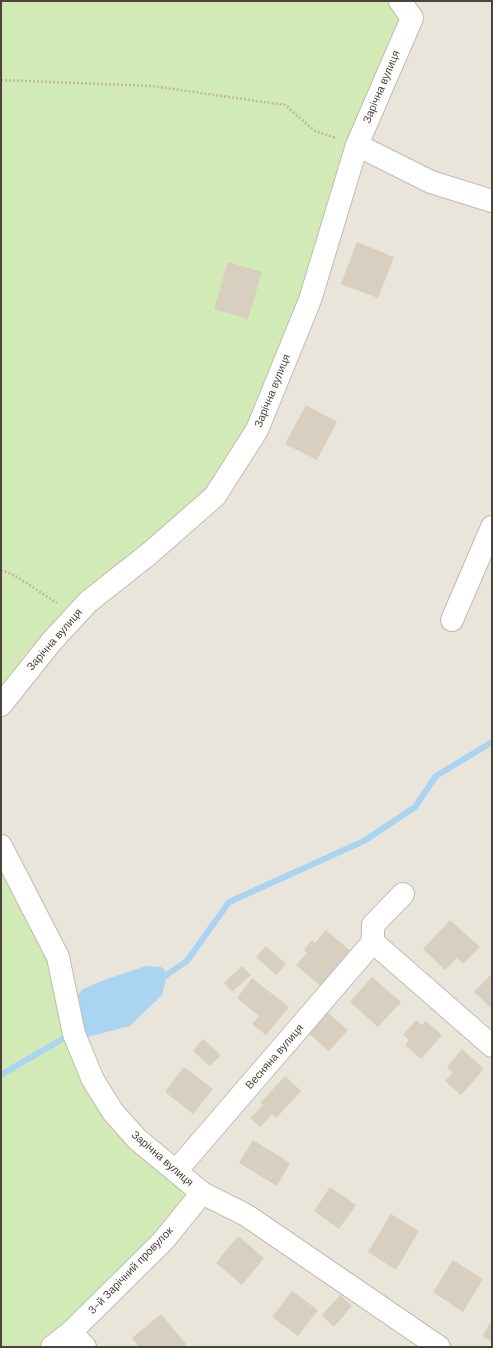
<!DOCTYPE html>
<html>
<head>
<meta charset="utf-8">
<style>
  body { margin:0 }
  #map { position:relative; width:493px; height:1348px; overflow:hidden; background:#f6f3ec; font-family:"DM Sans",sans-serif }
  canvas { display:block }
  .frame { position:absolute; inset:0; border:2px solid #4b4439; pointer-events:none }
</style>
</head>
<body>
<div id="map">
<canvas width="493" height="1348"></canvas>
<div class="frame"></div>
</div>
<script>
const g = document.querySelector('canvas').getContext('2d');
g.lineJoin = 'round';
function fillPath(path, color) { g.fillStyle = color; g.fill(path, 'evenodd'); }
const shape = rows => new Path2D(rows.map(r => 'M' + r).join(''));
function stroke(path, color, width, dash) { g.strokeStyle = color; g.lineWidth = width; g.lineCap = dash ? 'butt' : 'round'; g.setLineDash(dash || []); g.stroke(path); }
function label(font, color, halo, rows, align = 'center') {
  g.font = font + ' "DM Sans",sans-serif'; g.lineWidth = 3; g.setLineDash([]); g.textBaseline = 'middle'; g.strokeStyle = halo; g.fillStyle = color; for (const [text, x, y, turn = 0] of rows) {
    g.save(); g.translate(x, y); g.rotate((+turn || 0) * Math.PI / 180); g.textAlign = isNaN(turn) ? turn : align; if (halo) g.strokeText(text, 0, 0); g.fillText(text, 0, 0); g.restore();
  }
}
const residential = shape([
  [400,1,492,1,492,1347,49,1347,113,1112,1,846,1,705]
]);
const green = shape([
  [1,1,400,1,412,18,310,300,215,496,150,553,1,705],
  [1,846,58,957,93,1080,202,1193,49,1347,1,1347]
]);
const water = shape([
  [146,966,161,967,165,970,166,979,162,995,130,1026,87,1037,81,1036,74,999,83,989,104,980]
]);
const stream = shape([
  [159,980,187,961,229,902,364,841,415,807,436,776,492,742],
  [1,1075,64,1038]
]);
const building = shape([
  [357,242,394,257,378,298,341,284],
  [228,262,262,272,248,319,214,309],
  [306,405,337,422,317,460,285,444],
  [450,920,480,947,463,964,457,958,445,970,423,949],
  [326,930,354,954,324,989,296,965,307,953,304,950,312,940,315,943],
  [266,946,286,964,276,975,256,957],
  [242,966,251,975,232,992,224,983],
  [492,973,492,1009,474,992],
  [372,977,401,1002,378,1027,350,1002],
  [252,978,289,1007,266,1035,252,1024,259,1016,237,998],
  [326,1011,348,1030,329,1051,307,1032],
  [416,1020,422,1025,426,1021,442,1035,421,1059,405,1045,409,1040,403,1035],
  [203,1039,221,1055,210,1066,193,1051],
  [462,1049,484,1069,461,1095,445,1081,453,1073,447,1067],
  [184,1067,213,1089,193,1114,165,1092],
  [285,1076,301,1091,276,1118,272,1114,260,1127,250,1118,263,1105,260,1103],
  [253,1140,290,1163,277,1186,239,1163],
  [330,1187,356,1205,339,1229,314,1211],
  [391,1214,419,1231,396,1270,368,1252],
  [238,1236,264,1258,242,1285,216,1263],
  [453,1260,483,1279,463,1312,433,1292],
  [292,1291,318,1310,298,1336,272,1317],
  [340,1295,352,1306,334,1327,322,1315],
  [161,1314,186,1344,183,1347,139,1347,132,1338],
  [492,1320,492,1342,482,1336]
]);
const path = shape([
  [1,80,152,86,285,105,315,131,336,138],
  [1,570,14,575,57,603]
]);
const minor = shape([
  [357,145,431,182,492,201],
  [452,620,492,527],
  [1,705,52,641,88,602,150,553,215,496,257,430,310,300,357,145,412,18,400,1],
  [1,846,58,957,74,1034,93,1080,113,1112,137,1139,202,1193,246,1215,439,1347],
  [403,894,373,925,373,942,492,1046],
  [176,1171,373,942],
  [71,1332,85,1347],
  [52,1347,71,1332,163,1241,202,1193]
]);
const streetNames = [
  ["Зарічна вулиця",382,87,-67],
  ["Зарічна вулиця",273,391,-68],
  ["Зарічна вулиця",55,640,-49],
  ["Весняна вулиця",275,1057,-49],
  ["Зарічна вулиця",162,1159,41],
  ["3-й Зарічний провулок",131,1271,-46]
];
fillPath(residential, '#eae5da');
fillPath(green, '#d2eab5');
fillPath(water, '#a9d4f2');
stroke(stream, '#a9d4f2', 6);
fillPath(building, '#d8cfc1');
stroke(minor, '#c2bbae', 24);
stroke(path, '#c4b79f', 2.5, [2, 2]);
stroke(minor, '#fff', 22);
label('11px', '#4b4439', '#fff', streetNames);
</script>
</body>
</html>
